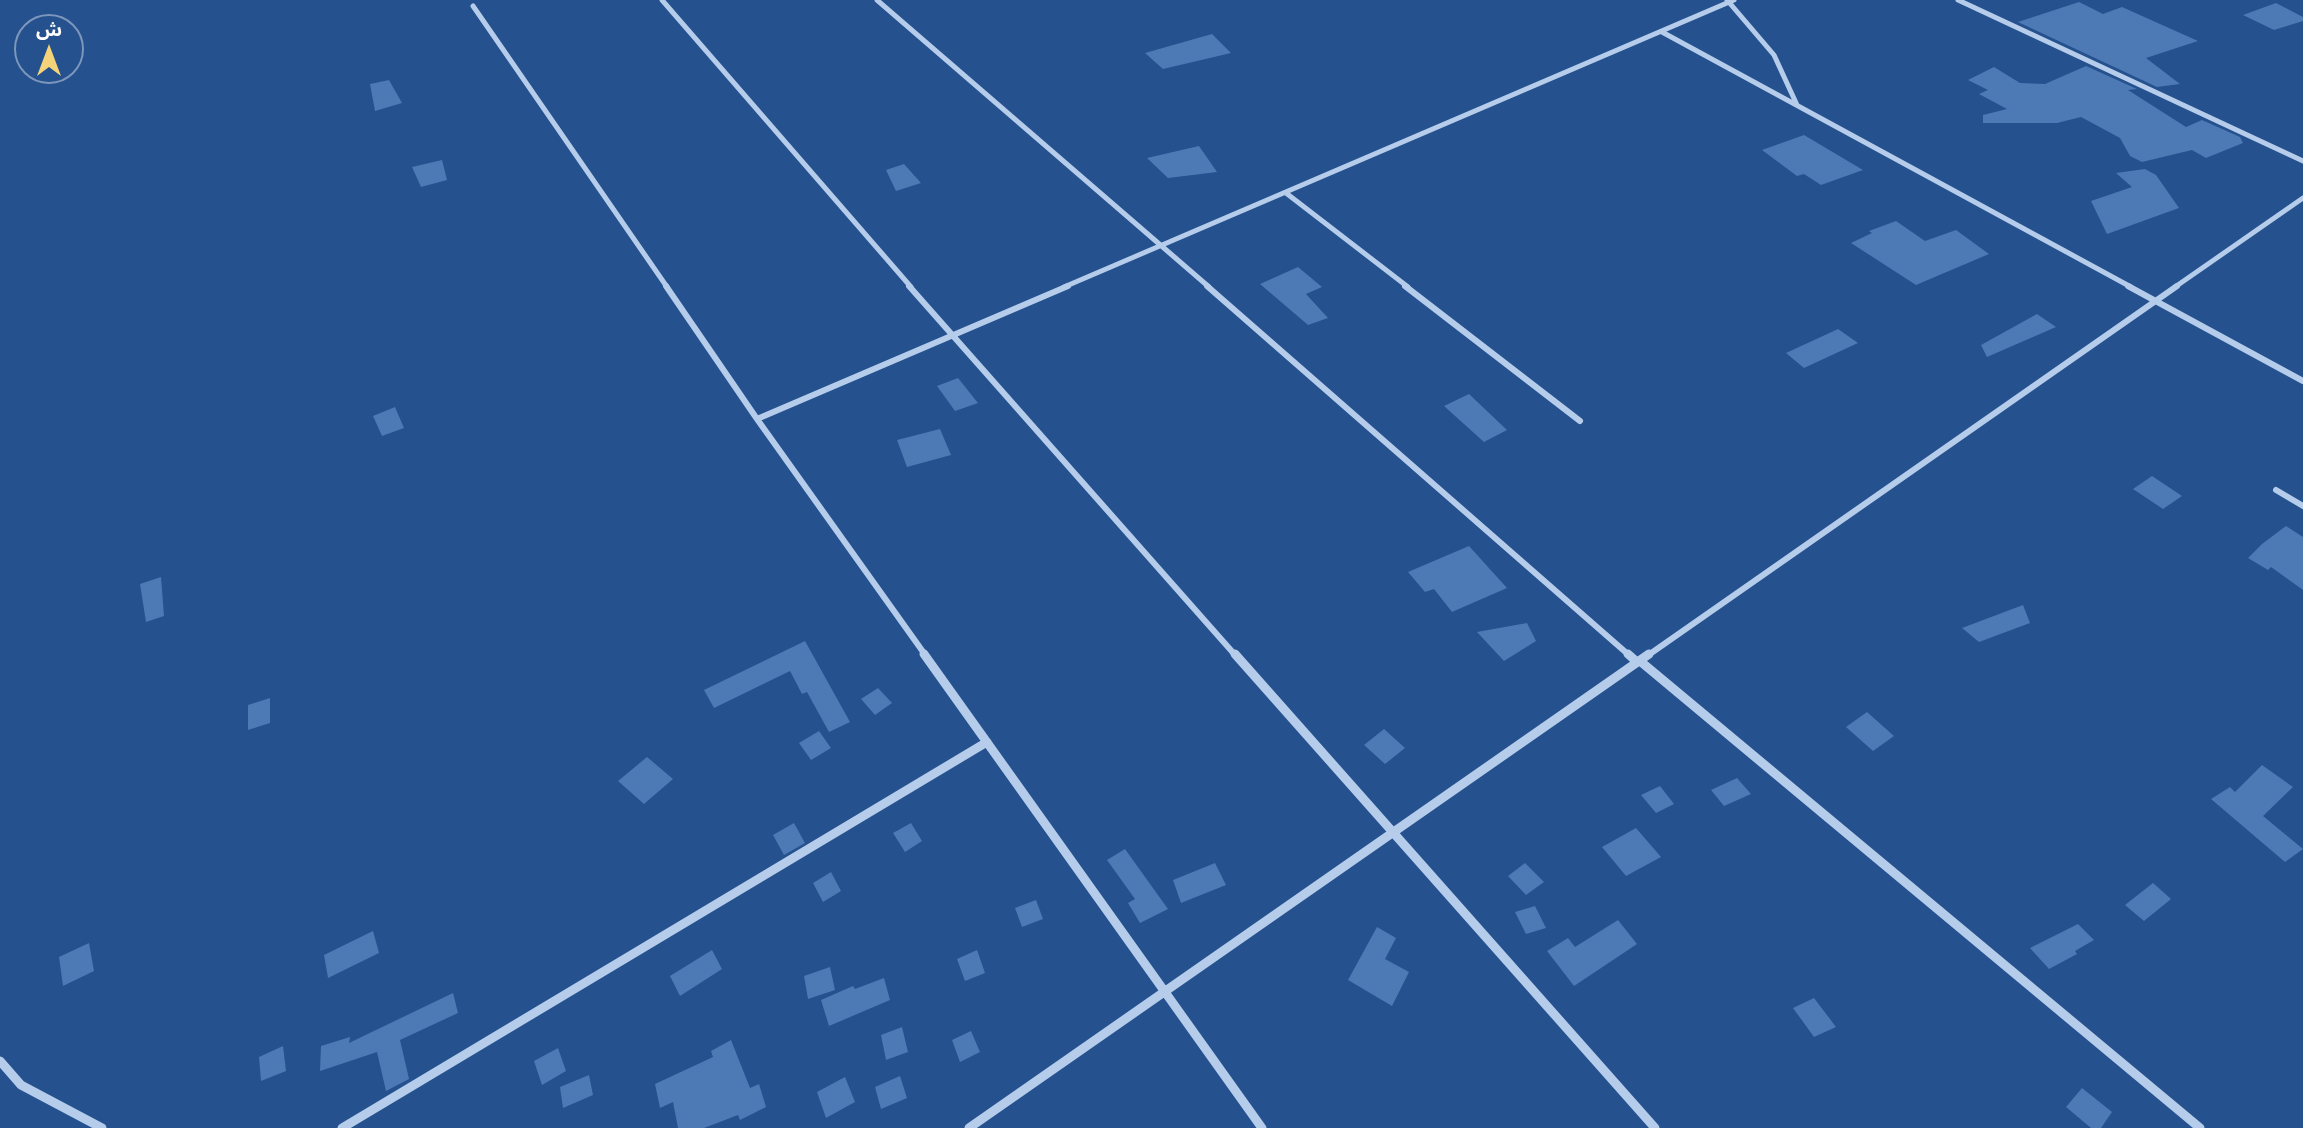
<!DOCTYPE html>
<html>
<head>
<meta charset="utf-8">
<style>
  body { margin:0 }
  #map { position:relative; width:2303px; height:1128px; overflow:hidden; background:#25518e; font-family:"Space Grotesk","Noto Sans Arabic",sans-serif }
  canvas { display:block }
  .north { position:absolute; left:14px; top:14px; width:70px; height:70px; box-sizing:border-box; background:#25518e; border:2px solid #7c97bb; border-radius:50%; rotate:0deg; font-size:19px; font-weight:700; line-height:28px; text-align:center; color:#fff }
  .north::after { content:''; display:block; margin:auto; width:24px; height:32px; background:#f5d379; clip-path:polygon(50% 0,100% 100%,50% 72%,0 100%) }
</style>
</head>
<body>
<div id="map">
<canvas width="2303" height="1128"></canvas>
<div class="north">ش</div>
</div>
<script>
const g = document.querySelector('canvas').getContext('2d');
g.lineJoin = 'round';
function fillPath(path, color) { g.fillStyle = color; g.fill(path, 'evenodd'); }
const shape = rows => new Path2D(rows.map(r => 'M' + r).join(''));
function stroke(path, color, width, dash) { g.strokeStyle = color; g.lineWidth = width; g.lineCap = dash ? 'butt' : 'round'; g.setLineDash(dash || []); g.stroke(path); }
const building = shape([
  [2079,2,2103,14,2122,7,2198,41,2146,58,2180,84,2157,87,2018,22],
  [2276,3,2303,17,2303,21,2274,30,2243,15],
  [1212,34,1231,53,1163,69,1145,53],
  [2086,66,2137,89,2128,90,2186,127,2202,120,2240,137,2243,143,2206,158,2192,150,2142,162,2130,156,2120,138,2081,117,2057,123,1983,123,1983,115,2007,109,1979,94,1988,90,1968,80,1994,67,2020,83,2045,84],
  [389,80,402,103,375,111,370,84],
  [1804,135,1863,170,1821,185,1804,174,1797,176,1762,150],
  [1199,146,1217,172,1168,178,1147,158],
  [442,160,447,180,421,187,412,167],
  [904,164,921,183,896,191,886,170],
  [2145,169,2156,175,2179,208,2107,234,2091,201,2132,187,2116,173],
  [1896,221,1925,241,1956,230,1989,254,1916,285,1851,243,1872,233,1869,231],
  [1298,267,1322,287,1306,294,1328,318,1308,325,1260,284],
  [2037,314,2056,327,1987,357,1981,345],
  [1838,329,1858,343,1804,368,1786,353],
  [958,378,978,403,955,411,937,386],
  [1469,394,1507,430,1484,442,1444,406],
  [395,407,404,428,382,436,373,416],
  [940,429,951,455,907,467,897,440],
  [2152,476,2182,496,2163,509,2133,489],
  [2286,526,2303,537,2303,590,2271,567,2268,570,2248,558,2262,544],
  [1469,546,1507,588,1452,612,1434,589,1425,592,1408,572],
  [161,577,164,616,146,622,140,584],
  [2023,605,2030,623,1979,642,1962,628],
  [1527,623,1536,641,1504,661,1477,632],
  [805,641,850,722,829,732,807,692,802,694,790,671,714,708,704,690],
  [878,688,892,703,875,715,861,699],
  [270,698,270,723,248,730,248,705],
  [1867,712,1894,736,1873,751,1846,727],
  [1384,729,1405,748,1385,764,1364,745],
  [819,731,831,748,811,760,799,743],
  [647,757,673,779,644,804,618,781],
  [2262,765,2293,787,2263,816,2303,849,2285,862,2211,799,2230,787,2235,792],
  [1737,778,1751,794,1724,806,1711,790],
  [1660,786,1674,804,1656,813,1641,795],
  [794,823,805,843,784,855,773,835],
  [911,823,922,841,905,852,893,833],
  [1636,828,1661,857,1626,876,1602,847],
  [1125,849,1168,909,1140,923,1128,903,1135,899,1107,860],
  [1215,863,1226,885,1181,903,1173,880],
  [1525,863,1544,882,1526,895,1508,876],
  [831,872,841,891,823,902,813,883],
  [2153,883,2171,899,2144,921,2125,905],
  [1036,900,1043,919,1022,927,1015,908],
  [1535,906,1546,928,1526,934,1515,912],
  [1618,920,1637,944,1574,986,1547,951,1568,938,1575,947],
  [2078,924,2094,940,2075,951,2077,954,2049,969,2030,948],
  [1377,927,1396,938,1385,959,1409,972,1392,1006,1348,980],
  [373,931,379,953,328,978,324,955],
  [89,943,94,971,63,986,59,957],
  [712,950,722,969,680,996,670,976],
  [977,950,985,973,965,981,957,959],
  [830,967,835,990,808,999,804,976],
  [884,978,890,1000,829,1026,821,1000,853,986,855,989],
  [453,993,458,1013,400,1040,409,1079,386,1091,377,1052,320,1071,321,1046,350,1037,349,1043],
  [1814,998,1836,1027,1814,1037,1793,1008],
  [902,1027,908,1052,886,1060,881,1035],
  [971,1031,980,1052,960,1062,952,1040],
  [731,1040,750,1088,759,1084,766,1107,740,1120,738,1115,704,1128,678,1128,673,1102,660,1108,655,1084,713,1057,711,1051],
  [283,1046,286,1071,261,1081,259,1057],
  [558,1048,566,1071,542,1085,534,1061],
  [589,1075,593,1095,563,1108,560,1087],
  [900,1076,907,1098,881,1109,875,1087],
  [845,1077,855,1102,826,1118,817,1092],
  [2082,1088,2112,1112,2101,1128,2091,1128,2066,1107]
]);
const minorFar2 = shape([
  [662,0,911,287],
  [877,0,1209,287],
  [1727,0,1774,55,1797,105],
  [1958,0,2303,161],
  [473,6,667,287],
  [1662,32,2131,287],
  [1286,193,1408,287],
  [1064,287,1734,0],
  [2175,287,2303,198]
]);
const minorFar1 = shape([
  [666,286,757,419,926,656],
  [909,286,1236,656],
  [1207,286,1630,656],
  [1405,286,1580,421],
  [2128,286,2303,381],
  [757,419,1068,286],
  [2276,490,2303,506],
  [1647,656,2177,286]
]);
const minor = shape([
  [924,654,1262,1128],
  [1235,654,1655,1128],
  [1628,654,1637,662],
  [1640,661,2200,1128],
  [0,1061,21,1085,102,1128],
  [342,1128,987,742],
  [969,1128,1649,654]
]);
fillPath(building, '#4d7ab5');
stroke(minorFar2, '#b5cceb', 5);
stroke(minorFar1, '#b5cceb', 6);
stroke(minor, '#b5cceb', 9);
</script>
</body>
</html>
